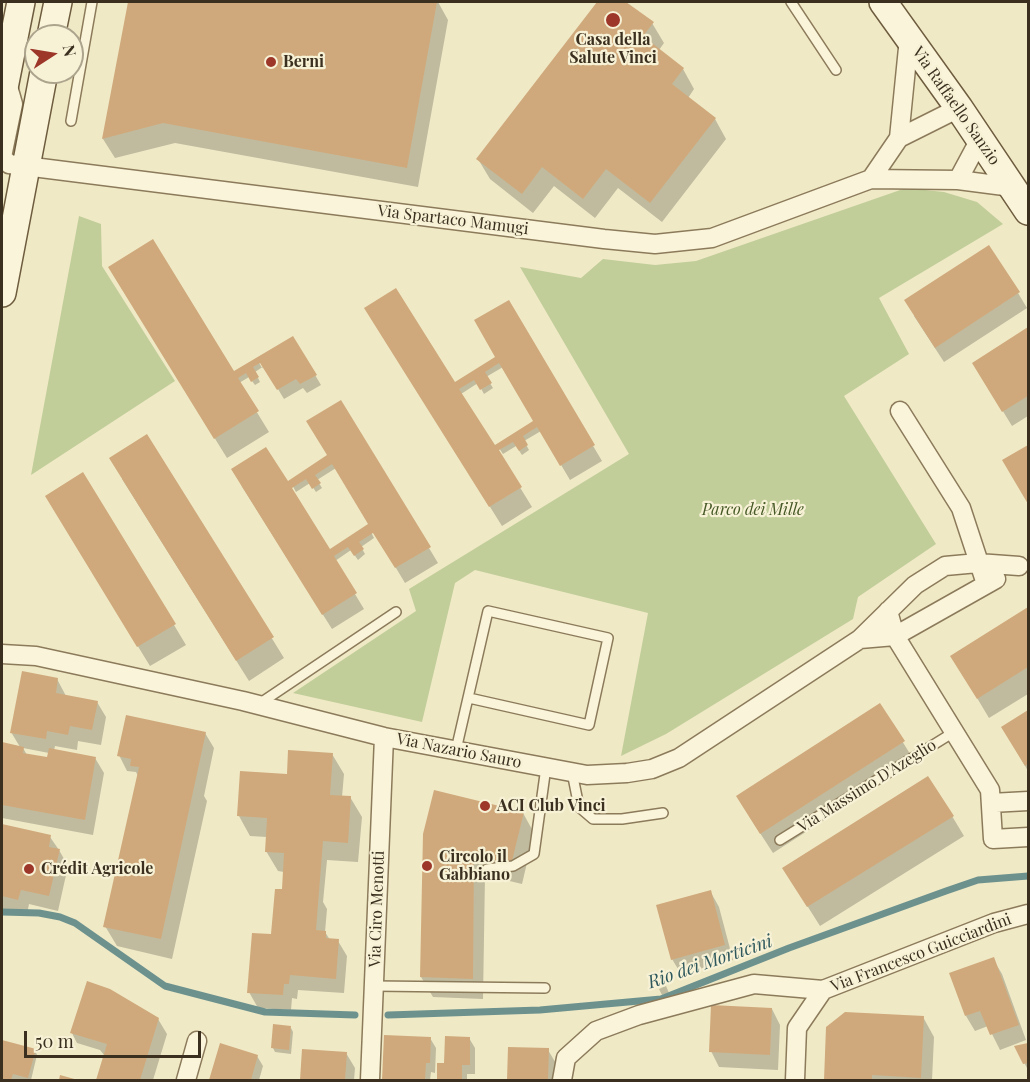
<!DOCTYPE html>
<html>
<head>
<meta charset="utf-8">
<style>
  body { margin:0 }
  #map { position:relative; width:1030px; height:1082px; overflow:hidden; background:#f0e9c6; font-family:"Playfair Display",serif }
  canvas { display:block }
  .frame { position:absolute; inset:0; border:3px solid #3b301f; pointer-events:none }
  .north { position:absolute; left:24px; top:24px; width:60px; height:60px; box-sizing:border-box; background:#f7f1d6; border:2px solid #aca48d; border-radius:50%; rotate:78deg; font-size:16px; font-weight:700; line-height:24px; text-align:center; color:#3b301f }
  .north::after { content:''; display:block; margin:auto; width:21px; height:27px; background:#9d3729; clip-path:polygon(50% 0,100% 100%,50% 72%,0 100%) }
  .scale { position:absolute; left:24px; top:1031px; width:177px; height:27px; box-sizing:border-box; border:3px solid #3b301f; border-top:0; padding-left:8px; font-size:18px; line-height:21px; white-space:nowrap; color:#3b301f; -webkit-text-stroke:4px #f7f1d6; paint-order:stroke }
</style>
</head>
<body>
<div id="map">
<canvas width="1030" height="1082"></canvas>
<div class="frame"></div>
<div class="north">N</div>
<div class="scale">50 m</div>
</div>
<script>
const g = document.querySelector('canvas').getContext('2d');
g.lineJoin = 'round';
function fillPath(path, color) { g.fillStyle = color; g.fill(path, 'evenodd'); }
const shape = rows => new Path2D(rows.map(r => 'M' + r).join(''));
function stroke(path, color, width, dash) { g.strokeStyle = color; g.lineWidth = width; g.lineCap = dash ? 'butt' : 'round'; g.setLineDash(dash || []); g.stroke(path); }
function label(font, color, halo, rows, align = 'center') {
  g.font = font + ' "Playfair Display",serif'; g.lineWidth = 4.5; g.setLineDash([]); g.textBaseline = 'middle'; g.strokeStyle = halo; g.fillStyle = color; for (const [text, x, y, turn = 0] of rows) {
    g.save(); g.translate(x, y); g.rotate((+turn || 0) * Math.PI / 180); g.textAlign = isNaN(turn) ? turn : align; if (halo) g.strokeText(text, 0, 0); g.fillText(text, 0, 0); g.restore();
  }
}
const green = shape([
  [906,188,944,192,977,202,1003,224,879,298,909,354,844,396,936,544,858,597,853,619,666,734,621,756,648,613,475,570,455,583,422,722,293,693,416,611,409,589,629,454,520,267,581,278,603,259,655,265,696,261],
  [79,216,101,224,102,266,175,381,31,475]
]);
const shadow = shape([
  [130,2,438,2,448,20,418,187,175,143,115,158,103,139],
  [599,2,624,2,652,23,664,43,659,50,683,69,694,89,688,98,715,119,726,139,662,222,618,188,595,218,554,186,533,213,490,179,478,159],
  [121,287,233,373,257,359,262,368,264,366,293,338,321,385,307,393,303,388,284,399,264,366,255,372,260,382,255,385,249,377,239,383,269,432,227,458],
  [1018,293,1027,308,944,362,914,316],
  [508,302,602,461,570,480,541,431,524,441,529,450,522,455,516,446,503,454,499,448,497,450,532,507,502,526,378,328,455,384,497,357],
  [503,367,535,421,495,447,461,394,478,383,484,394,493,388,486,377],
  [1028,329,1028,416,1012,426,974,364],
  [147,436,284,658,249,681,122,479],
  [1028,446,1028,502,1005,461],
  [329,456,429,548,438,563,405,583,336,468,317,480,322,488,316,492,310,483,296,492,290,481],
  [241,485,330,552,368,526,374,538,361,547,365,554,358,560,351,550,335,561,364,609,332,629],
  [58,516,174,625,186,645,150,666],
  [1028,609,1028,694,989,718,952,656],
  [57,679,66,696,97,702,106,717,101,745,78,741,77,750,55,746,54,751,95,758,104,773,93,835,2,818,2,744,20,747,11,732],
  [23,748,49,753,48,759,27,755],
  [880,705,915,762,773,853,749,816],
  [1028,711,1028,771,1003,728],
  [205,733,214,748,204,796,207,801,172,959,117,946,105,926,138,776,136,772,127,771,119,755],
  [332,754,344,774,342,797,350,797,362,817,358,862,327,860,323,902,327,909,325,932,330,940,338,941,347,956,344,993,298,990,297,999,292,998,291,1010,258,1008,249,992,273,936,284,891,284,872,278,871,266,851,267,837,250,836,239,816,288,776],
  [523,813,534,833,522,884,485,875,483,999,433,997,421,977,424,834],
  [952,816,964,836,820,926,796,888],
  [2,825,50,837,59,850,68,866,58,911,29,904,27,914,2,909],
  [710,891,719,907,733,960,681,974,672,959],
  [993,959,1002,974,1026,1040,1000,1050,988,1026,975,1031,966,1016],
  [666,986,669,993,662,995,659,989],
  [772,1009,780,1025,778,1070,719,1067,711,1051],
  [923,1017,934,1037,932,1080,825,1080,827,1028],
  [158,1019,167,1034,153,1080,97,1080,105,1056,100,1050,77,1043,72,1033],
  [291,1028,293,1032,291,1054,275,1052,273,1048],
  [385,1037,430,1038,436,1048,435,1073,431,1072,430,1080,384,1080],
  [469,1038,475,1048,475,1074,467,1074,467,1080,438,1080,439,1064,446,1064],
  [2,1042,35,1050,37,1055,31,1080,19,1079,19,1080,2,1080],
  [221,1045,257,1056,263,1066,259,1080,211,1080],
  [1028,1045,1028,1067,1027,1068,1016,1047],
  [510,1048,548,1050,557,1065,557,1080,509,1080],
  [303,1051,346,1053,355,1068,354,1080,301,1080]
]);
const stream = shape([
  [2,912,39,913,60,917,75,923,165,986,265,1012,355,1015],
  [388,1015,540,1010,661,999,789,948,946,891,978,880,1028,876]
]);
const building = shape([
  [128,2,437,2,407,168,163,123,102,139],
  [597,2,626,2,654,22,643,36,684,68,672,84,716,118,650,203,606,169,583,199,542,167,522,194,476,159],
  [153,239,234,371,293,336,317,375,300,384,296,379,277,390,260,363,253,367,259,377,251,382,246,373,238,378,259,411,214,439,108,267],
  [989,245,1020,292,935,348,904,300],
  [396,288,455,382,495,357,474,320,509,300,595,445,560,466,537,427,523,436,528,445,519,451,513,442,499,450,522,487,489,507,364,308],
  [499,363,533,421,495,445,459,389,474,380,480,390,492,383,485,372],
  [1028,327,1028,396,1002,412,972,363],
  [341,400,431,547,395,568,373,533,359,542,364,549,354,556,348,547,334,556,357,593,322,615,231,469,266,447,288,481,327,455,306,421],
  [332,464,368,524,330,549,292,488,306,479,312,489,321,483,315,475],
  [147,434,274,637,236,661,109,458],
  [1028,445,1028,504,1002,460],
  [83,472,176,624,137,647,45,496],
  [1028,607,1028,667,977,699,950,656],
  [22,671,58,678,56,693,98,701,92,730,70,726,68,735,47,731,46,739,10,733],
  [880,703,905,741,760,834,736,796],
  [1028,710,1028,764,1025,766,1001,727],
  [126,715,206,732,161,939,103,927,139,767,130,766,131,759,117,756],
  [2,742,24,747,23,753,47,757,49,748,96,757,85,820,2,805],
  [288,750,333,753,330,795,351,796,348,843,323,841,316,930,326,931,326,938,339,939,336,979,290,975,289,984,284,984,283,995,247,993,252,933,271,934,275,889,282,889,284,853,265,852,267,818,237,816,240,771,287,774],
  [928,776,954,816,807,907,782,868],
  [434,790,524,812,511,865,474,855,473,979,420,977,423,834],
  [2,824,51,835,49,847,60,849,49,896,21,890,18,900,2,896],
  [711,890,725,945,671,960,656,905],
  [994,957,1019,1025,990,1035,980,1011,965,1016,949,973],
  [87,981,110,989,159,1018,140,1080,96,1080,107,1044,70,1033],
  [711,1005,772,1008,770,1055,709,1052],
  [845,1012,924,1016,921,1078,872,1075,872,1080,824,1080,826,1027],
  [273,1024,291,1026,289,1050,271,1048],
  [384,1035,431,1037,430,1063,426,1063,425,1080,382,1080],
  [445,1036,470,1037,470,1065,462,1065,462,1080,437,1080,437,1063,444,1063],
  [2,1040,36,1049,28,1078,13,1074,11,1080,2,1080],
  [220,1043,258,1055,251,1080,209,1080],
  [1028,1043,1028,1063,1023,1064,1014,1046],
  [508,1047,549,1048,548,1080,507,1080],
  [302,1049,347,1052,345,1080,300,1080],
  [60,1075,78,1080,59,1080]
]);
const lane = shape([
  [791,2,836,70],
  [71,121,92,2],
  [259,704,396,612],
  [456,750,488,611,608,638,589,725,469,698],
  [572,772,579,807,593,819,622,819,663,813],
  [780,840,954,732],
  [487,869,513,866,534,854,546,767],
  [374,986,545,988]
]);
const street = shape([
  [7,83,13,104,2,157,9,164,604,239,655,244,712,238,871,179,958,180,1012,187],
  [899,138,959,108],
  [871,179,899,138,909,38],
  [958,180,980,139],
  [900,411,961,508,986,584],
  [888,611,895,636,990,790,993,839,1028,837],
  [860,639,895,636,996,579],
  [2,654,36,656,243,701,384,737,587,775,627,773,652,769,679,758,860,639,915,585,945,566,978,563,1019,566],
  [991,803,1028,801],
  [186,1080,197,1041],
  [370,1080,384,737],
  [562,1080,566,1058,596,1031,639,1015,754,984,823,990,994,923,1028,914],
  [795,1080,797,1028,823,990]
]);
const secondary = shape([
  [883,2,959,108,1028,211],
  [51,36,58,2],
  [2,98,21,2],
  [2,293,44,72]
]);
const markers = [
  [613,20,8,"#9d3729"],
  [271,62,6,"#9d3729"],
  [485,806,6,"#9d3729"],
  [427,866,6,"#9d3729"],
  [29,869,6,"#9d3729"]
];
const poiNames = [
  ["Casa della",613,40,"center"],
  ["Salute Vinci",613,58,"center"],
  ["Berni",283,62],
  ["ACI Club Vinci",497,806],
  ["Circolo il",439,857],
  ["Gabbiano",439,875],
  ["Crédit Agricole",41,869]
];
const streetNames = [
  ["Via Raffaello Sanzio",956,106,55],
  ["Via Spartaco Mamugi",453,220,7],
  ["Via Nazario Sauro",459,751,11],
  ["Via Massimo D'Azeglio",867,786,-32],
  ["Via Ciro Menotti",377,909,-88],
  ["Via Francesco Guicciardini",921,953,-21]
];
const parkNames = [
  ["Parco dei Mille",753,510]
];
const waterNames = [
  ["Rio dei Morticini",710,962,-19]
];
fillPath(green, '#c1ce99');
fillPath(shadow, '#0003');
stroke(stream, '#6d928e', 7);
fillPath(building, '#cfa97b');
stroke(lane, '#8c7b5b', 12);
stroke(street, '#8c7b5b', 21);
stroke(secondary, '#6e5c3e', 30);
stroke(lane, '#faf4da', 9);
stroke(street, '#faf4da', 18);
stroke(secondary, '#faf4da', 27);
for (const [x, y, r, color] of markers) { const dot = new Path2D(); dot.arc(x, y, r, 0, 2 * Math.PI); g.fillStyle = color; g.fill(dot); stroke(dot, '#f7f1d6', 2); }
label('bold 16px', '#3b301f', '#f7f1d6', poiNames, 'left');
label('16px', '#3b301f', '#f7f1d6', streetNames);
label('italic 16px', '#455825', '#f7f1d6', parkNames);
label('italic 18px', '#2e585c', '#f7f1d6', waterNames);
</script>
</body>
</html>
